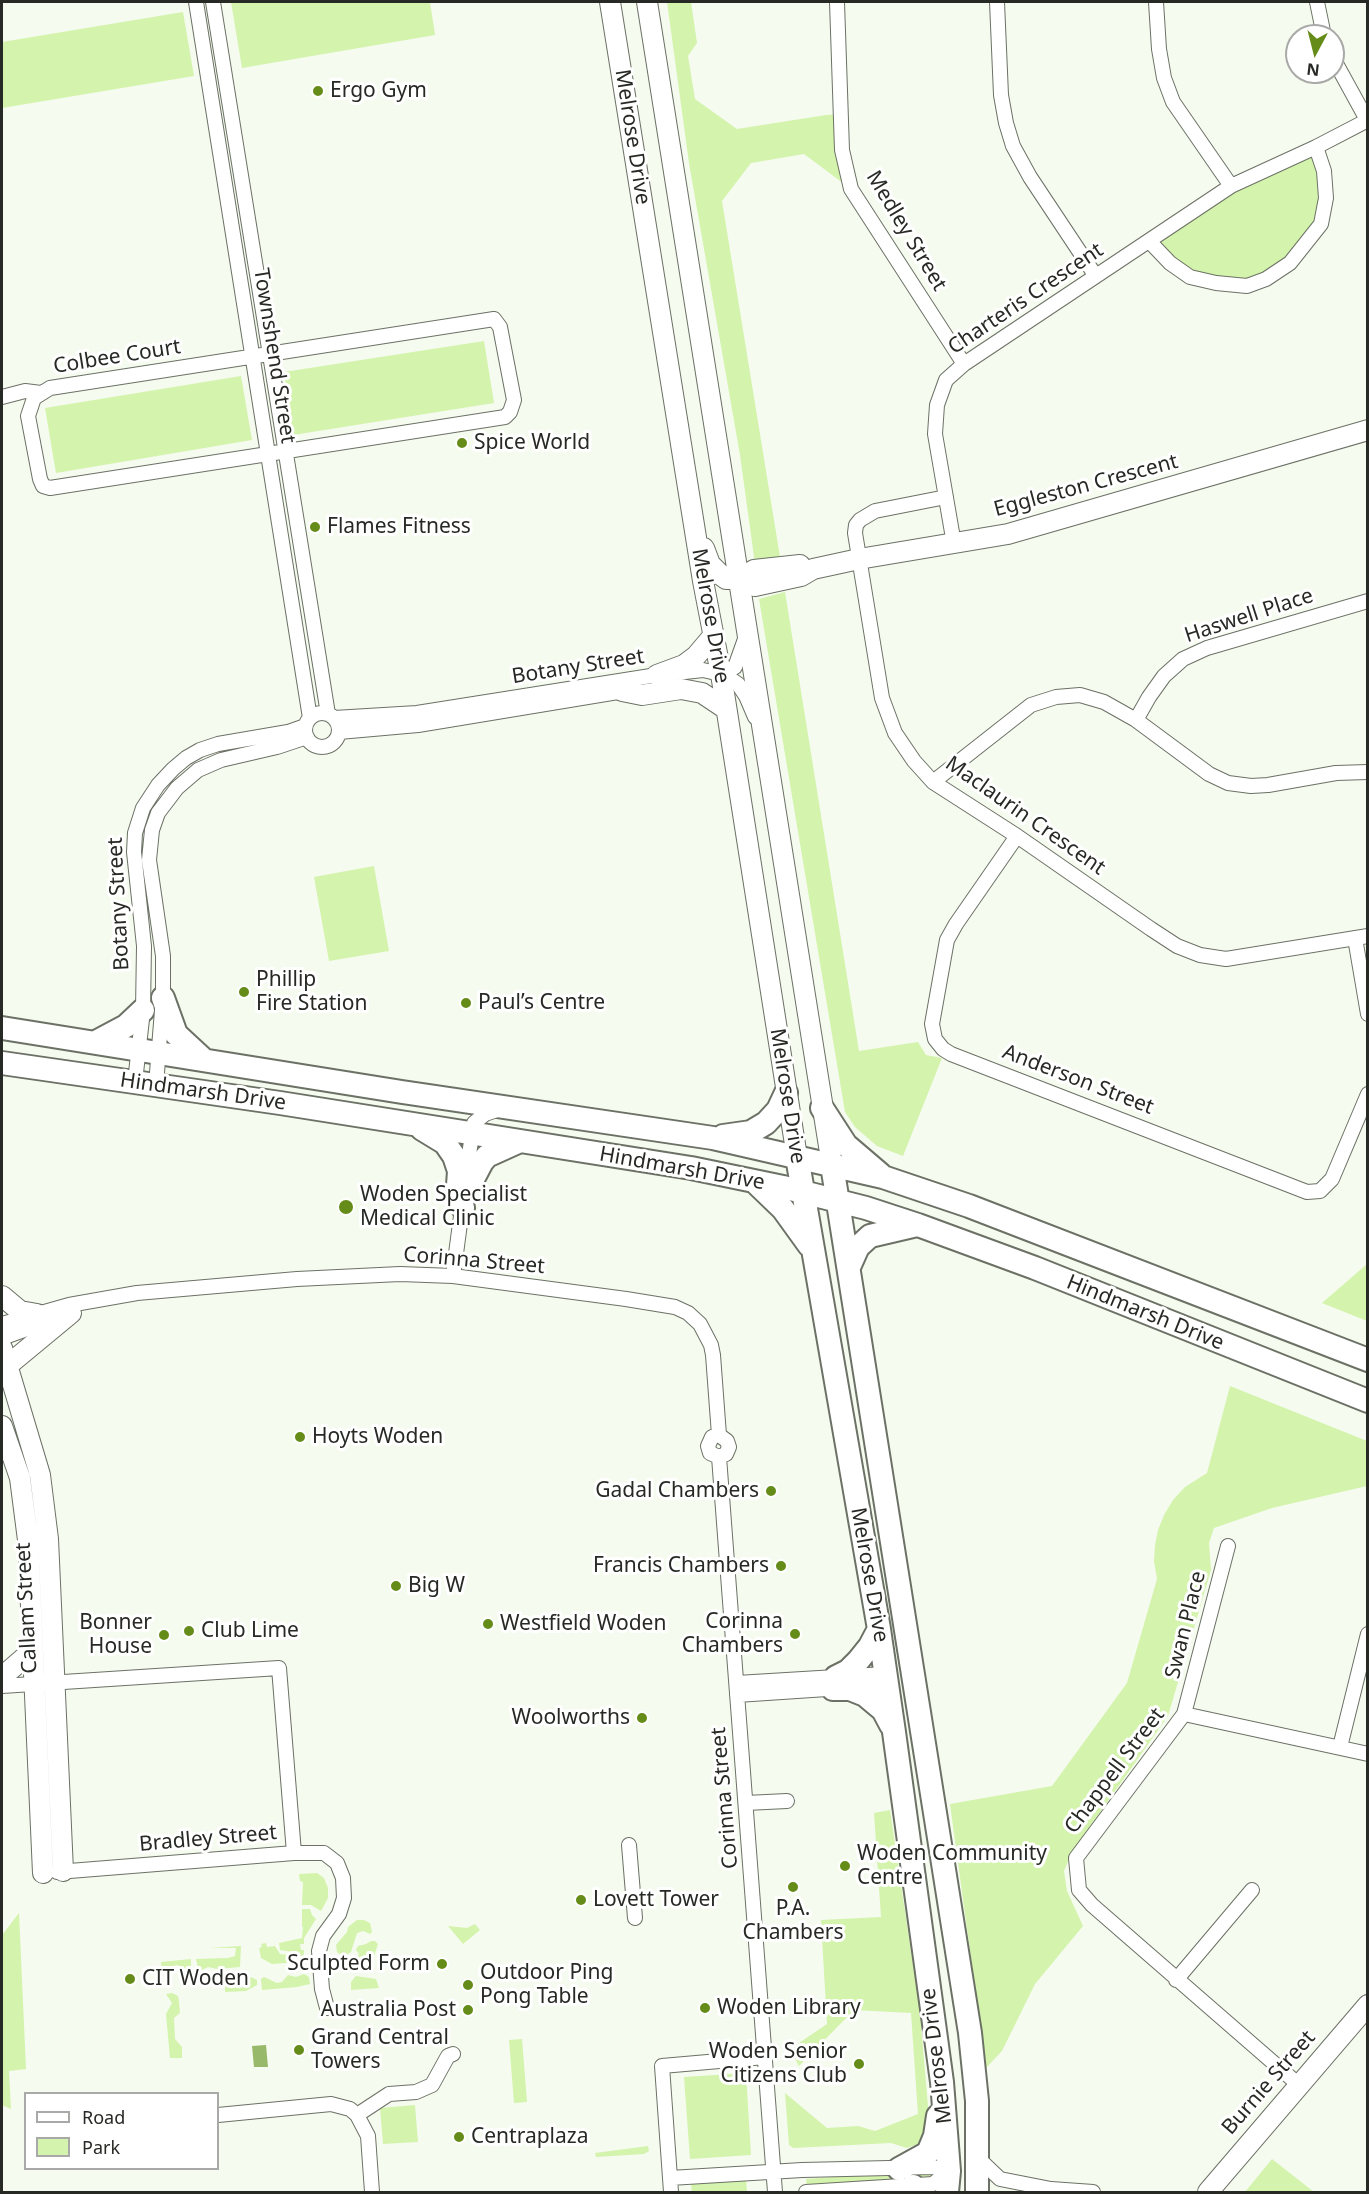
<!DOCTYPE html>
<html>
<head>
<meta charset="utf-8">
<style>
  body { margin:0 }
  #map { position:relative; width:1369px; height:2194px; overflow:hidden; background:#f5fbef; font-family:"Noto Sans",sans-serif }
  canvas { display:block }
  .frame { position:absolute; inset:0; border:3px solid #272925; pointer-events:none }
  .legend { position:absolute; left:24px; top:2092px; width:195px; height:78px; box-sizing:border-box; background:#fff; border:2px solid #a9a9a8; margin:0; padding:8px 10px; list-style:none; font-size:18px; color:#272925 }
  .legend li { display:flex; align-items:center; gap:12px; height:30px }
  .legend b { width:30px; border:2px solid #a9a9a8 }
  .north { position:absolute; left:1285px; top:24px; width:60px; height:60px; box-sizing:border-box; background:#fff; border:2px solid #a9a9a8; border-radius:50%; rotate:187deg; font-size:16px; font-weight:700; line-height:24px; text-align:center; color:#272925 }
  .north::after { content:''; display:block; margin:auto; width:21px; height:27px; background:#658c18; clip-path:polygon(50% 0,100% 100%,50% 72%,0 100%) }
</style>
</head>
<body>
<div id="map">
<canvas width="1369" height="2194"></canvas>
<div class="frame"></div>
<ul class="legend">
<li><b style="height:8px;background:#fff"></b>Road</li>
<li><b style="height:16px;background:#d4f3ac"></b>Park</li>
</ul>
<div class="north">N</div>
</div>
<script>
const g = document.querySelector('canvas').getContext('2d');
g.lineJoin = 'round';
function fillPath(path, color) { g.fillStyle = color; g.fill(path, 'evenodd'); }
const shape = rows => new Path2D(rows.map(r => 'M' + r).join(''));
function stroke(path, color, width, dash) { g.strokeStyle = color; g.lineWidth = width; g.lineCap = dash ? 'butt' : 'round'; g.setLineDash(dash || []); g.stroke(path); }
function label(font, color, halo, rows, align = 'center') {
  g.font = font + ' "Noto Sans",sans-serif'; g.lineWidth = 6; g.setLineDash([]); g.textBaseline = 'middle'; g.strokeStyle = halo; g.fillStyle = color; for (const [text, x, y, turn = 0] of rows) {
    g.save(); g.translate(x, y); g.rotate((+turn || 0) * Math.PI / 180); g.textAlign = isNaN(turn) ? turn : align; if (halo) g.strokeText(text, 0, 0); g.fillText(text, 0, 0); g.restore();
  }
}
const green = shape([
  [231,2,430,2,435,35,242,68],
  [667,2,691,2,697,43,688,56,695,99,737,129,826,115,841,114,851,189,804,154,751,163,722,201,781,563,755,564,740,455,689,163],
  [183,12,194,76,2,108,2,42],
  [1316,147,1326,198,1305,245,1247,286,1190,277,1150,242,1231,186],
  [484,341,494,403,293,435,284,372],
  [241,376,252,440,56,473,45,408],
  [785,592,859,1051,918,1042,926,1055,942,1058,903,1156,877,1146,855,1127,845,1112,759,599],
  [374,866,389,951,329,961,314,877],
  [1367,1264,1367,1321,1322,1303],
  [1230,1386,1367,1441,1367,1486,1272,1508,1214,1528,1209,1543,1211,1570,1168,1716,1072,1852,1064,1871,1067,1891,1083,1926,1035,1984,1002,2051,986,2068,950,1804,1052,1786,1127,1683,1157,1579,1154,1561,1155,1545,1158,1530,1164,1515,1173,1500,1185,1487,1207,1473],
  [890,1810,920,2013,930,2130,926,2141,907,2148,891,2143,793,2148,789,2145,785,2093,827,2128,858,2126,875,2131,918,2114,911,2013,854,2010,799,2066,790,2049,827,2024,821,1920,881,1917,874,1813],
  [317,1873,324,1878,328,1888,328,1898,321,1911,311,1905,302,1905,303,1882,300,1881,299,1874],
  [302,1909,310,1909,312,1915,316,1919,304,1938,304,1944,300,1944,301,1950,304,1950,303,1962,299,1953,280,1950,279,1943,302,1938,303,1927,302,1927],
  [19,1913,26,2069,9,2071,11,2109,2,2105,2,1935],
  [357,1920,364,1920,370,1923,372,1932,370,1934,363,1931,357,1933,351,1952,346,1955,341,1955,337,1952,336,1945,347,1932,348,1927],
  [475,1924,480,1930,463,1944,448,1926,467,1928],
  [371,1941,375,1941,378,1944,372,1962,365,1966,358,1965,356,1960,359,1954,356,1950,358,1946,366,1944],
  [266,1943,267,1947,275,1946,280,1954,296,1956,299,1962,272,1964,261,1958,259,1948,262,1947,261,1944],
  [241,1946,240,1967,217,1969,208,1967,202,1970,198,1968,196,1959,228,1958,235,1956,236,1948,210,1948],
  [191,1959,191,1968,188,1971,177,1965,173,1966,166,1973,162,1973,161,1962],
  [304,1974,309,1977,310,1984,297,1987,262,1990,261,1979,264,1977,277,1983,282,1982,288,1975,296,1977],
  [356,1976,376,1979,379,1988,351,1990,351,1982],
  [251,1977,257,1980,257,1985,246,1991,225,1992,225,1982,227,1980,240,1986],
  [172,1993,178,1996,179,2002,180,2013,174,2018,175,2039,182,2047,182,2058,170,2058,166,2014,172,2003,166,1994],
  [522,2039,527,2102,514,2103,509,2040],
  [746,2073,751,2155,690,2159,684,2077],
  [415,2105,418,2142,383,2144,380,2108],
  [648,2146,649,2151,644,2154,596,2157,595,2153],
  [1272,2159,1314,2192,1245,2192],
  [930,2170,930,2179,807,2187,806,2179],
  [746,2179,747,2192,692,2192,691,2184]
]);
const water = shape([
  [266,2045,268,2067,254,2067,252,2046]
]);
const street = shape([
  [196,2,310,718],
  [213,2,328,714],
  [837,2,842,150,851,189,964,364],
  [997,2,1001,95,1006,123,1013,146,1030,177,1095,275],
  [1156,2,1159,49,1164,78,1173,102,1231,186],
  [1317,2,1324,36],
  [1333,58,1367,120],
  [1150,242,1170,263,1190,277,1216,283,1247,286,1266,279,1290,263,1321,224,1326,198,1324,171,1316,147],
  [494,319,500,327,514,400,510,412,505,417,50,488,43,486,40,479,28,416,34,398,50,388,494,319],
  [2,397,25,391,41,393],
  [946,497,875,511,860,520,856,525,855,533,882,698,895,733,914,761,933,782,1017,836,1151,929,1177,946,1200,955,1226,959,1368,936],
  [954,544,935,434,937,405,946,380,964,364,1231,186,1316,147,1368,120],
  [717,675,735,667,745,639],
  '305 730a17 17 0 1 1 34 0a17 17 0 1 1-34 0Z',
  [334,718,417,713,657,675,703,670,725,675,738,684,746,696,755,717],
  [1136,720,1149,697,1164,676,1183,659,1207,648,1368,601],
  [339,732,418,725,630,690],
  [933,782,1031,705,1056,697,1080,695,1104,702,1136,720,1209,774,1228,783,1251,786,1268,785,1336,773,1368,772],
  [1017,836,956,924,947,940,932,1024,935,1039,943,1049,951,1054,1307,1192,1320,1191,1332,1179,1368,1094],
  [1355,938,1368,1014],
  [135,1082,143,1010,144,946,134,852,135,833,143,808,158,785,173,769,186,758,200,750,218,744,288,732,305,726],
  [156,1085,163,998,163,956,149,860,152,830,158,813,177,788,198,770,221,760,277,747,307,737],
  [465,1179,474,1123,485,1114,500,1109],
  [453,1276,463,1201],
  [2,1324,69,1305,137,1293,297,1279,400,1274,453,1276,626,1299,675,1307,688,1313,700,1324,711,1345,713,1355,719,1435],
  [2,1338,58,1318],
  [719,1435,712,1437,708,1446,710,1453,719,1457],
  [719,1435,727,1441,729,1447,726,1454,719,1457],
  [719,1457,775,2192],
  [737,1683,885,1674],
  [2,1686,279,1668,294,1853],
  [737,1695,887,1685],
  [1184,1714,1228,1546],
  [1340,1747,1368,1634],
  [746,1803,787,1801],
  [629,1845,635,1918],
  [57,1872,294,1853,324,1853,337,1863,343,1878,344,1898,339,1914,323,1936,319,1951,322,1989,327,2008],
  [1176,1980,1252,1890],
  [1299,2085,1092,1905,1079,1890,1076,1858,1184,1714,1368,1754],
  [218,2115,331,2104,350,2109,357,2115,368,2136,372,2192],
  [357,2115,389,2094,416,2092,432,2085,448,2056,453,2054],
  [978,2158,1000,2179,1051,2189,1093,2192],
  [670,2178,802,2170,933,2167,949,2171],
  [671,2192,662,2066,765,2057],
  [806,2192,933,2184,949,2171]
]);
const secondary = shape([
  [610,2,703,581,721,674,797,1157],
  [647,2,832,1165],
  [704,548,710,564,722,576,726,579,739,579,755,586,801,576,813,569,859,559,1008,534,1368,430],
  [739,579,754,570,800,565],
  [657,675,684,665,696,656,713,636],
  [622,691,642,695,681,689,702,693,726,709],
  [2,1296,20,1311,37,1314],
  [2,1348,40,1475,48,1539,63,1871],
  [7,1366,71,1313],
  [2,1426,20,1478,28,1540,43,1873],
  [2,1677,33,1650],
  [1208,2192,1368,2005]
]);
const primary = shape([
  [163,998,176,1034,203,1059],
  [2,1028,402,1092,713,1138,883,1177,969,1206,1368,1360],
  [96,1042,126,1026,143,1010],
  [2,1063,280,1103,691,1168,783,1187,866,1208,918,1225,1035,1268,1368,1401],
  [822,1108,846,1145,880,1174],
  [422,1129,445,1143,454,1156,459,1171,458,1185,463,1208],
  [723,1136,751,1132,766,1123,778,1110,786,1093],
  [797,1157,879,1629,894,1732,942,2082,949,2171,947,2192],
  [832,1165,970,2033,977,2101,977,2192],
  [472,1181,482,1162,487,1156,518,1142],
  [755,1182,783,1209,809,1245],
  [849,1267,858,1247,870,1236,917,1225],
  [836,1677,848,1671,858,1661,870,1646,879,1629],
  [833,1689,850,1689,865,1695,883,1710,891,1725],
  [899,2169,928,2153,935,2136,938,2116],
  [913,2186,919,2192]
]);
const markers = [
  [318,91,6,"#658c18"],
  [462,443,6,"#658c18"],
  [315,527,6,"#658c18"],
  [244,992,6,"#658c18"],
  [466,1003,6,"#658c18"],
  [346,1207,8,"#658c18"],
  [300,1437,6,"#658c18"],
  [771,1491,6,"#658c18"],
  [781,1566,6,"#658c18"],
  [396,1586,6,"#658c18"],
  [488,1624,6,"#658c18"],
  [189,1631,6,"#658c18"],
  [795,1634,6,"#658c18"],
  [164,1635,6,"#658c18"],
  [642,1718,6,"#658c18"],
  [845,1866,6,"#658c18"],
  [793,1887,6,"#658c18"],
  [581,1900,6,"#658c18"],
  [442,1964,6,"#658c18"],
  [130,1979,6,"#658c18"],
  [468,1985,6,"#658c18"],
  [705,2008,6,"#658c18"],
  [468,2010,6,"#658c18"],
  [299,2050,6,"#658c18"],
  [859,2064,6,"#658c18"],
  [459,2137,6,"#658c18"]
];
const poiNames = [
  ["Ergo Gym",330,91],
  ["Spice World",474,443],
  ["Flames Fitness",327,527],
  ["Phillip",256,980],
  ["Fire Station",256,1004],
  ["Paul’s Centre",478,1003],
  ["Woden Specialist",360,1195],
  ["Medical Clinic",360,1219],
  ["Hoyts Woden",312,1437],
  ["Gadal Chambers",759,1491,"right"],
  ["Francis Chambers",769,1566,"right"],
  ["Big W",408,1586],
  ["Corinna",783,1622,"right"],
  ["Chambers",783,1646,"right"],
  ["Bonner",152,1623,"right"],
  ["House",152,1647,"right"],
  ["Westfield Woden",500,1624],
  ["Club Lime",201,1631],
  ["Woolworths",630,1718,"right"],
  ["Woden Community",857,1854],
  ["Centre",857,1878],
  ["Lovett Tower",593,1900],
  ["P.A.",793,1909,"center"],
  ["Chambers",793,1933,"center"],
  ["Sculpted Form",430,1964,"right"],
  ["Outdoor Ping",480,1973],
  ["Pong Table",480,1997],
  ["CIT Woden",142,1979],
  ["Woden Library",717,2008],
  ["Australia Post",456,2010,"right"],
  ["Grand Central",311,2038],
  ["Towers",311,2062],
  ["Woden Senior",847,2052,"right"],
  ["Citizens Club",847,2076,"right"],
  ["Centraplaza",471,2137]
];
const streetNames = [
  ["Melrose Drive",632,137,81],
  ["Medley Street",906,231,59],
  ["Charteris Crescent",1026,299,-34],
  ["Townshend Street",274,356,81],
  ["Colbee Court",117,357,-9],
  ["Eggleston Crescent",1086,486,-15],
  ["Melrose Drive",710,616,80],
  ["Haswell Place",1249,616,-18],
  ["Botany Street",578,667,-9],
  ["Maclaurin Crescent",1025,816,35],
  ["Botany Street",119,904,-93],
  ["Anderson Street",1078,1080,21],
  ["Hindmarsh Drive",203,1092,8],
  ["Melrose Drive",787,1096,81],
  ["Hindmarsh Drive",682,1169,10],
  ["Corinna Street",474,1261,5],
  ["Hindmarsh Drive",1145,1313,22],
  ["Melrose Drive",869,1575,80],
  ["Callam Street",27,1608,-93],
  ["Swan Place",1186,1625,-76],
  ["Chappell Street",1115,1771,-53],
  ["Corinna Street",725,1798,-95],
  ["Bradley Street",208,1839,-5],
  ["Melrose Drive",937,2056,-97],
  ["Burnie Street",1269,2083,-49]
];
fillPath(green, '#d4f3ac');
fillPath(water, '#98b96a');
stroke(street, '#6c7166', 16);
stroke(secondary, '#6c7166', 22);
stroke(primary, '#6c7166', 26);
stroke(street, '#fff', 14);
stroke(secondary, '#fff', 20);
stroke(primary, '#fff', 22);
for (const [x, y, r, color] of markers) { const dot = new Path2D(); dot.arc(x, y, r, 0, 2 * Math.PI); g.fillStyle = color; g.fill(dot); stroke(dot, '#fff', 2); }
label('21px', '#272925', '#fff', poiNames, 'left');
label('21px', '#272925', '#fff', streetNames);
</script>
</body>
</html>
